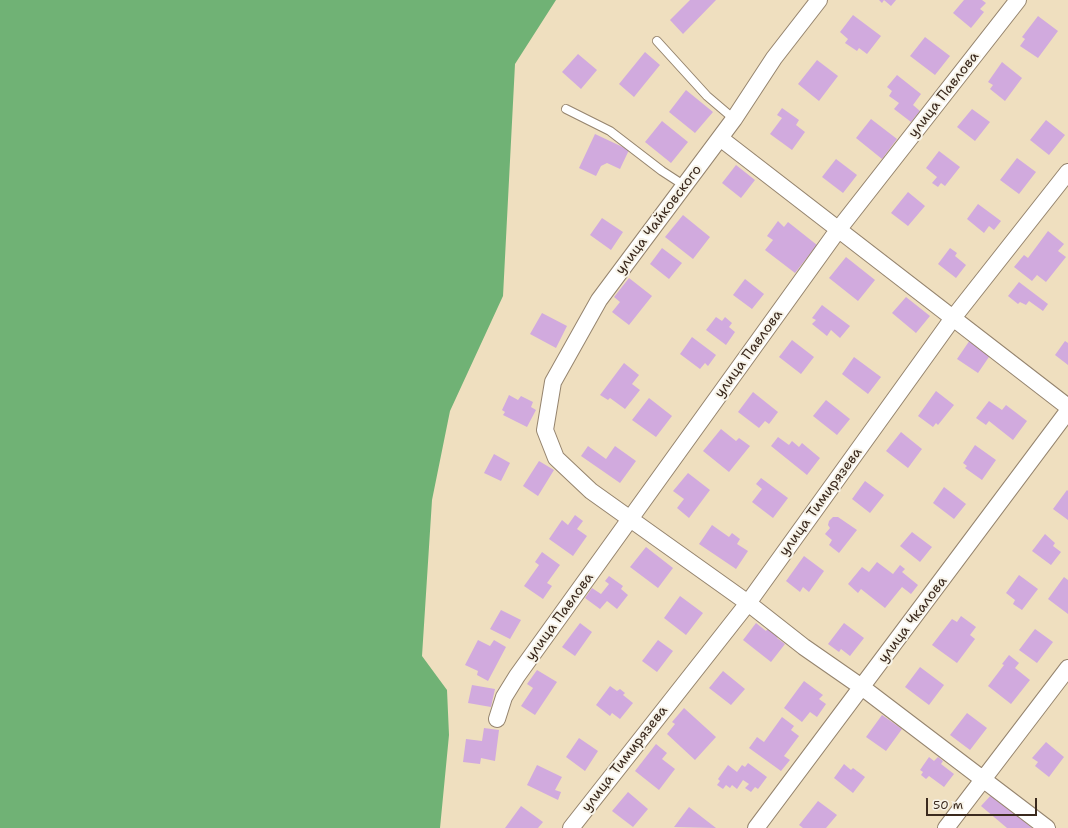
<!DOCTYPE html>
<html>
<head>
<meta charset="utf-8">
<style>
  body { margin:0 }
  #map { position:relative; width:1068px; height:828px; overflow:hidden; background:#efdfbf; font-family:"Shantell Sans",sans-serif }
  canvas { display:block }
  .scale { position:absolute; left:926px; top:798px; width:111px; height:18px; box-sizing:border-box; border:2px solid #3b2a1e; border-top:0; padding-left:5px; font-size:12px; line-height:14px; white-space:nowrap; color:#3b2a1e; -webkit-text-stroke:3px #f7f3e8; paint-order:stroke }
</style>
</head>
<body>
<div id="map">
<canvas width="1068" height="828"></canvas>
<div class="scale">50 m</div>
</div>
<script>
const g = document.querySelector('canvas').getContext('2d');
g.lineJoin = 'round';
function fillPath(path, color) { g.fillStyle = color; g.fill(path, 'evenodd'); }
const shape = rows => new Path2D(rows.map(r => 'M' + r).join(''));
function stroke(path, color, width, dash) { g.strokeStyle = color; g.lineWidth = width; g.lineCap = dash ? 'butt' : 'round'; g.setLineDash(dash || []); g.stroke(path); }
function label(font, color, halo, rows, align = 'center') {
  g.font = font + ' "Shantell Sans",sans-serif'; g.lineWidth = 4; g.setLineDash([]); g.textBaseline = 'middle'; g.strokeStyle = halo; g.fillStyle = color; for (const [text, x, y, turn = 0] of rows) {
    g.save(); g.translate(x, y); g.rotate((+turn || 0) * Math.PI / 180); g.textAlign = isNaN(turn) ? turn : align; if (halo) g.strokeText(text, 0, 0); g.fillText(text, 0, 0); g.restore();
  }
}
const forest = shape([
  [0,0,556,0,515,64,503,296,450,411,432,500,422,656,447,690,449,735,440,828,0,828]
]);
const building = shape([
  [690,0,716,0,683,34,670,20],
  [879,0,896,0,891,6,884,0,882,3],
  [964,0,982,0,986,3,980,9,984,12,971,28,953,13],
  [853,15,881,36,867,54,859,48,857,51,845,43,848,39,840,32],
  [1038,16,1058,31,1038,58,1020,46,1025,39,1022,37],
  [925,37,950,56,935,75,910,56],
  [645,52,660,65,634,97,619,84],
  [578,54,597,70,581,89,562,72],
  [817,60,838,76,819,101,798,84],
  [1002,62,1022,78,1005,101,990,89,993,85,988,82],
  [897,75,921,94,913,105,920,111,911,122,894,109,899,103,889,96,892,91,887,87],
  [686,90,713,112,695,133,669,112],
  [782,108,799,120,796,125,805,132,792,150,770,134,782,118,777,115],
  [972,109,990,122,975,141,957,127],
  [871,119,897,139,882,159,856,138],
  [1046,120,1065,135,1049,155,1030,140],
  [662,121,688,142,671,163,645,142],
  [595,134,629,150,620,169,607,163,601,166,596,176,579,168],
  [939,151,960,167,945,186,941,183,938,187,932,183,937,177,926,168],
  [1017,158,1036,172,1019,194,1000,180],
  [836,159,857,175,843,193,822,177],
  [736,165,755,180,741,198,722,183],
  [908,192,925,206,908,226,891,213],
  [978,204,1001,221,994,230,989,226,984,233,967,219],
  [683,215,710,237,693,259,665,237],
  [602,218,623,232,611,250,590,235],
  [778,221,784,227,788,222,817,245,795,273,765,250,773,240,767,236],
  [1048,231,1064,244,1058,251,1066,257,1046,282,1037,275,1032,281,1014,267,1024,255,1028,258],
  [662,248,682,263,669,279,650,264],
  [950,248,957,253,955,256,966,265,956,278,938,264],
  [846,257,875,280,858,301,829,278],
  [629,278,652,296,629,325,612,312,620,302,614,297],
  [745,279,764,294,752,309,733,295],
  [1019,282,1048,304,1043,311,1029,301,1026,305,1020,302,1018,304,1008,296],
  [906,297,930,316,916,333,892,313],
  [822,305,850,326,840,338,831,330,827,336,812,324,816,320,812,318],
  [542,313,567,326,556,348,530,334],
  [716,317,722,321,725,317,732,323,729,327,735,332,726,345,706,330],
  [692,337,716,355,708,366,705,363,700,369,680,354],
  [792,340,814,357,801,374,779,357],
  [970,340,991,354,978,373,957,359],
  [1065,341,1068,343,1068,365,1055,355],
  [854,357,881,377,868,394,842,374],
  [624,363,639,375,632,384,640,390,625,409,610,398,608,400,600,395],
  [936,391,954,405,938,425,936,423,933,427,918,416],
  [753,392,778,412,769,424,765,421,759,428,738,412],
  [509,395,518,400,521,396,533,402,531,407,536,410,527,427,503,415,505,412,502,410],
  [649,398,672,416,656,437,632,420],
  [826,400,850,419,837,435,813,416],
  [989,401,1002,410,1006,405,1027,421,1013,440,989,421,986,425,976,418],
  [721,429,736,441,739,438,750,446,729,472,703,451],
  [901,432,922,449,908,468,886,451],
  [778,437,789,445,792,441,799,447,802,443,820,458,807,475,771,446],
  [975,445,996,460,982,480,965,468,967,466,963,463],
  [588,446,606,459,615,446,636,461,620,483,581,456],
  [494,454,510,463,501,481,484,473],
  [539,461,554,470,538,496,523,486],
  [688,473,710,490,689,518,677,508,684,499,673,491],
  [761,478,788,498,773,518,752,502,762,489,756,484],
  [865,481,884,495,870,513,852,499],
  [944,487,966,504,954,519,933,503],
  [1067,490,1068,491,1068,520,1053,509],
  [575,515,583,521,577,529,587,536,573,556,549,539,562,520,568,525],
  [833,517,838,517,857,530,839,553,829,545,832,540,825,534,830,528,828,525,829,521],
  [712,525,729,537,732,533,740,539,737,544,748,551,736,569,699,544],
  [912,532,932,547,920,562,900,546],
  [1045,534,1055,543,1053,546,1061,552,1051,565,1032,551],
  [646,547,673,568,658,588,630,567],
  [542,552,560,565,547,583,552,586,543,599,524,586,539,565,535,562],
  [804,556,824,571,809,592,803,587,800,592,786,581],
  [877,562,893,574,900,565,905,569,902,572,918,585,911,594,902,587,885,608,861,589,858,593,848,584,862,567,869,572],
  [1019,575,1038,589,1022,610,1013,604,1015,600,1006,593],
  [609,576,623,586,621,589,628,595,617,609,607,601,600,609,585,598,592,588,601,594,609,584,605,581],
  [1064,577,1068,580,1068,614,1048,599],
  [680,596,703,613,686,635,664,618],
  [501,610,521,620,510,639,490,629],
  [961,616,976,627,970,635,975,639,957,663,932,645,952,619,957,622],
  [580,623,592,632,575,656,562,647],
  [756,623,766,631,770,626,780,634,777,638,785,644,771,662,743,640],
  [844,623,864,638,850,656,841,649,839,652,828,644],
  [1035,629,1053,642,1037,663,1019,650],
  [478,640,490,646,494,640,506,647,488,681,477,675,478,671,465,665],
  [658,640,673,651,657,672,642,661],
  [1009,655,1019,663,1015,668,1030,680,1011,704,988,686,1004,665,1002,664],
  [920,667,944,685,929,705,905,687],
  [537,670,557,682,535,715,521,706,533,688,527,684],
  [723,671,745,689,731,705,709,688],
  [804,681,823,695,819,699,826,704,817,717,810,712,802,722,784,708],
  [472,685,495,689,491,707,468,703],
  [610,686,617,691,620,689,625,693,623,695,633,703,620,719,612,713,610,716,596,705],
  [684,708,716,737,695,760,667,734,675,724,672,722],
  [967,713,987,728,970,750,950,735],
  [882,715,902,729,886,751,866,737],
  [782,717,794,726,791,730,799,736,784,756,790,760,781,771,749,748,757,737,764,742],
  [484,728,499,730,495,761,481,758,480,764,463,762,466,739,482,741],
  [579,738,598,751,585,771,566,757],
  [1046,742,1064,757,1049,777,1035,766,1038,762,1032,758],
  [656,744,667,753,662,759,675,769,659,790,635,771],
  [929,757,934,761,938,757,943,761,941,764,954,774,944,787,929,776,926,779,921,775,923,772,920,770],
  [748,763,767,777,758,789,755,787,751,792,745,788,749,784,743,780,737,789,732,785,730,788,726,785,723,789,717,785,720,781,718,779,728,765,737,772,742,765,745,767],
  [844,764,851,770,853,768,865,777,853,793,834,778],
  [537,765,562,777,555,790,561,792,558,800,527,785],
  [628,792,648,809,633,827,612,811],
  [992,794,1032,828,1007,828,981,806],
  [818,801,837,815,826,828,803,828,799,825],
  [521,806,543,822,538,828,505,828],
  [689,807,716,828,674,827]
]);
const service = shape([
  [657,41,707,96,734,119],
  [566,109,610,131,662,171,685,186]
]);
const minor = shape([
  [819,0,774,58,734,119,599,300,553,382,545,430,556,458,591,491,748,603,804,647,863,688,1047,828],
  [720,138,1068,407],
  [497,719,504,697,517,676,838,230,1018,0],
  [571,828,748,603,953,318,1068,172],
  [756,828,1068,411],
  [946,828,1068,668]
]);
const streetNames = [
  ["улица Павлова",944,95,-52],
  ["улица Чайковского",659,220,-53],
  ["улица Павлова",749,354,-54],
  ["улица Тимирязева",821,502,-54],
  ["улица Павлова",560,617,-54],
  ["улица Чкалова",913,620,-53],
  ["улица Тимирязева",625,759,-52]
];
fillPath(forest, '#70b275');
fillPath(building, '#d1aade');
stroke(service, '#95846e', 10);
stroke(minor, '#95846e', 18);
stroke(service, '#fff', 8);
stroke(minor, '#fff', 16);
label('14px', '#3b2a1e', '#f7f3e8', streetNames);
</script>
</body>
</html>
